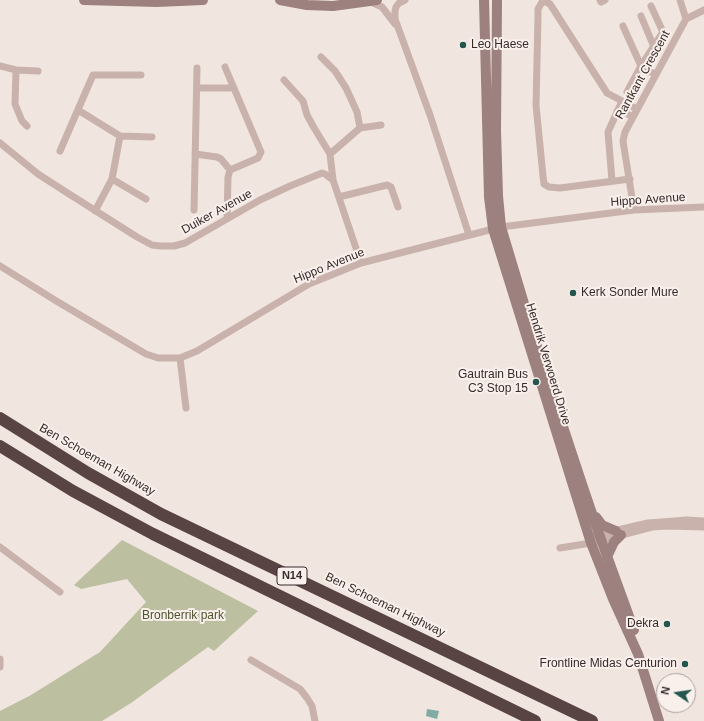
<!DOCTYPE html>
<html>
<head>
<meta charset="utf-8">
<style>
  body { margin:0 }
  #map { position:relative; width:704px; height:721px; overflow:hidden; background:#f1e5e0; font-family:Arial,sans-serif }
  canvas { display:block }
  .north { position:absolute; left:656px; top:673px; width:40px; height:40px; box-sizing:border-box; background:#f9f0ec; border:1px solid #aba19e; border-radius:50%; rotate:283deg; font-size:11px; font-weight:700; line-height:16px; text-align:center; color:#372b2a }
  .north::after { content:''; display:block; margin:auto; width:14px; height:18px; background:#23564d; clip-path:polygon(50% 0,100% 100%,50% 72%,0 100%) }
</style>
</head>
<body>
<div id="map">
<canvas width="704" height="721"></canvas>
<div class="north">N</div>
</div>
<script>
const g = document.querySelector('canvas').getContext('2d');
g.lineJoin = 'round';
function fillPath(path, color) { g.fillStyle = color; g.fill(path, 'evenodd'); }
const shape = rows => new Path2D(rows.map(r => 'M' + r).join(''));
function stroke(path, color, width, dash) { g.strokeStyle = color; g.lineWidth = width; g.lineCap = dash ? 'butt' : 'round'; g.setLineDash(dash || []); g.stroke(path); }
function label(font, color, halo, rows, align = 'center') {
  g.font = font + ' Arial,sans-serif'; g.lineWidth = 4; g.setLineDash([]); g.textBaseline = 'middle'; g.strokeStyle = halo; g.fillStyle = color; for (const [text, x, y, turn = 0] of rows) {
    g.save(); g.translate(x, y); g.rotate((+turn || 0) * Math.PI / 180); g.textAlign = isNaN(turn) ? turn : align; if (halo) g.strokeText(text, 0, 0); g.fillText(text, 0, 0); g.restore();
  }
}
const green = shape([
  [122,540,258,611,214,651,208,647,131,703,102,721,0,721,0,711,31,695,100,652,146,602,127,579,81,589,74,585]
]);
const water = shape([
  [427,709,439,711,437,719,426,716]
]);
const street = shape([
  [405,0,399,3,396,7,395,11,395,19,430,115,469,235],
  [600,0,601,2,605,0],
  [680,0,686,19],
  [371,2,382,7,395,24],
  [651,6,663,32,641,66,656,75],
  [641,16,654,47],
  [623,26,641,66,627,92],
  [321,57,335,71,346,88,357,112,360,128],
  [0,66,16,70,38,71],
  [225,67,261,152,258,158,230,170,228,177,227,219],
  [16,70,15,104,22,121,27,126],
  [284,80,303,101,307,115,313,126,330,154,333,180],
  [197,88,234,88],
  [78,110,120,136,152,137],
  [617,111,620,113,625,112,632,117],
  [0,143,38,174,66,192,137,237,152,245,160,246,174,246,185,243,260,200,290,186,322,173,325,174,333,180,361,263],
  [60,151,93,75,141,75],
  [195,154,217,157,221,159,230,170],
  [330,154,360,128,381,125],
  [112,179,146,199],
  [630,179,560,188,549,187,544,184,543,176,536,105,538,17,538,9,542,2,546,2,550,4,607,93,637,109],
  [612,181,608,132,622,101],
  [339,197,387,185,391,187,398,207],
  [194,210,197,68],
  [634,210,623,141,625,132,686,19,704,10],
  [95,211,112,179,120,136],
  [0,266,58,302,146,354,158,358,180,358,197,351,309,284,361,263,501,227,634,210,704,207],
  [180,358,186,408],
  [596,535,648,523,687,520,704,521],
  [0,547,60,592],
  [560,548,591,543,652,527,667,526,704,527],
  [0,659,0,667],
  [251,660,300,689,307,698,312,706,315,721]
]);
const secondary = shape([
  [84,0,157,2,203,0],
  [280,0,307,5,333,6,377,0],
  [484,0,489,197,493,229,591,543,613,599,638,654,659,721],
  [497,0,496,131,498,196,501,227,540,357,581,481,599,534,634,630],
  [596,517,602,525,616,531],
  [607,557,614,542,621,535]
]);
const highway = shape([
  [0,418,88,473,161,514,592,721],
  [0,446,73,491,153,534,535,721]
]);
const markers = [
  [463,45,4,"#23564d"],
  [573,293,4,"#23564d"],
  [536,382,4,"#23564d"],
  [667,624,4,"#23564d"],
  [685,664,4,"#23564d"]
];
const shields = [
  [292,576,30]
];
const shieldNames = [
  ["N14",292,576]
];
const poiNames = [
  ["Leo Haese",471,45,"left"],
  ["Kerk Sonder Mure",581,293,"left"],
  ["Gautrain Bus",528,375],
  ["C3 Stop 15",528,389],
  ["Dekra",659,624],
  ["Frontline Midas Centurion",677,664]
];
const streetNames = [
  ["Rantkant Crescent",643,75,-61],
  ["Hippo Avenue",648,200,-4],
  ["Duiker Avenue",217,212,-29],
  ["Hippo Avenue",329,266,-22],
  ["Hendrik Verwoerd Drive",548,364,73],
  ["Ben Schoeman Highway",97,460,30],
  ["Ben Schoeman Highway",385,605,26]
];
const parkNames = [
  ["Bronberrik park",183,616]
];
fillPath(green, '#bcbfa0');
fillPath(water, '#81aca4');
stroke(street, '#c9b2ac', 7);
stroke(secondary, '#9c817e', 10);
stroke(highway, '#584442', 12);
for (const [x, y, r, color] of markers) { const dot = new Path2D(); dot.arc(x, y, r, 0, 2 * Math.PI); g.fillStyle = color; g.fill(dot); stroke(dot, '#f9f0ec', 1.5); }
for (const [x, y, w] of shields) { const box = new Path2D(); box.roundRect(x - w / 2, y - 9, w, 18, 3); g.fillStyle = '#f9f0ec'; g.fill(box); stroke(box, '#372b2a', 1); }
label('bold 11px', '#372b2a', null, shieldNames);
label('12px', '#372b2a', '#f9f0ec', poiNames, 'right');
label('12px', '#372b2a', '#f9f0ec', streetNames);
label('12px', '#4f5430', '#f9f0ec', parkNames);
</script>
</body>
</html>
